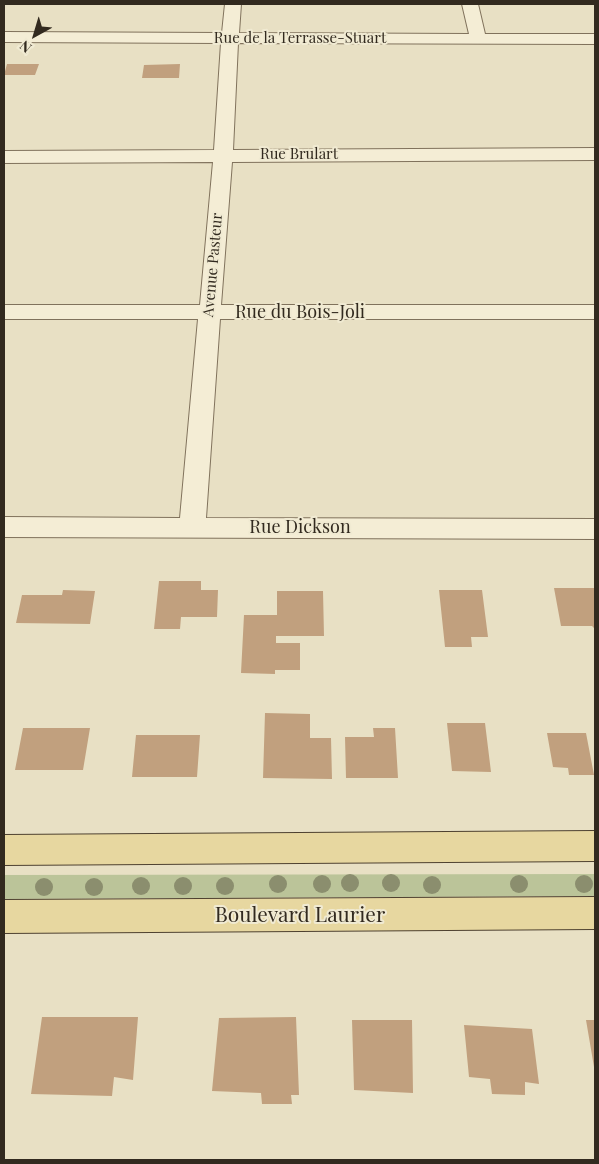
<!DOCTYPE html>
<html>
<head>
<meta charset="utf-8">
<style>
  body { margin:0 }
  #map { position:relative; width:599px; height:1164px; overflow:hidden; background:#e8e0c4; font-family:"Playfair Display",serif }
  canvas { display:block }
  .frame { position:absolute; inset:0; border:5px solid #322a1f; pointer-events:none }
  .north { position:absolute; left:10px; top:10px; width:50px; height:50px; -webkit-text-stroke:4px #f0ead2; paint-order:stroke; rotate:219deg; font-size:14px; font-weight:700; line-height:20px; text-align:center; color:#322a1f }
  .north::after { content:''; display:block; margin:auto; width:18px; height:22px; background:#322a1f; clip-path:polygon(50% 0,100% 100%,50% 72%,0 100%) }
</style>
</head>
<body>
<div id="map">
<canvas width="599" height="1164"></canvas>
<div class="frame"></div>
<div class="north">N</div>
</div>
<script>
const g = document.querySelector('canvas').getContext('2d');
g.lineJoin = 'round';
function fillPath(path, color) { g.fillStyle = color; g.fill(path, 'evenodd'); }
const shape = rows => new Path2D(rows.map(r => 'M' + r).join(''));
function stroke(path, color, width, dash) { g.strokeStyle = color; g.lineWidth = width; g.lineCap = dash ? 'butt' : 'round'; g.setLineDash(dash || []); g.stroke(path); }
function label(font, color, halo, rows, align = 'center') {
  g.font = font + ' "Playfair Display",serif'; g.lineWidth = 4; g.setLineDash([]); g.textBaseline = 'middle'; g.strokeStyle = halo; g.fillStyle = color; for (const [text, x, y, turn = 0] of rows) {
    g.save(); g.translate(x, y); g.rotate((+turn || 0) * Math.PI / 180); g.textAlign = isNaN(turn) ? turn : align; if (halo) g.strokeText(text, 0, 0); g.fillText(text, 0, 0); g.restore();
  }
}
const green = shape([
  [595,874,595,896,4,899,4,875]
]);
const building = shape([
  [7,64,39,64,35,75,4,75],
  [180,64,179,78,142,78,144,65],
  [159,581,201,581,201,590,218,590,217,617,181,617,180,629,154,629],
  [554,588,595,588,595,629,592,626,561,626],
  [63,590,95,591,90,624,16,623,22,595,62,595],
  [439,590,482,590,488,637,471,637,472,647,445,647],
  [277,591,323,591,324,636,276,636,276,643,300,643,300,670,275,670,275,674,241,673,244,615,277,615],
  [265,713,310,714,310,738,331,738,332,779,263,778],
  [447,723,485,723,491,772,452,771],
  [23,728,90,728,83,770,15,770],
  [373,728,395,728,398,778,346,778,345,737,374,737],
  [547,733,586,733,594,775,569,775,568,768,553,767],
  [136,735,200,735,197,777,132,777],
  [42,1017,138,1017,133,1080,114,1077,112,1096,31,1094],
  [296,1017,299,1095,291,1095,292,1104,262,1104,261,1093,212,1091,219,1018],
  [352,1020,412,1020,413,1093,354,1090],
  [586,1020,595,1020,595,1067,594,1067],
  [464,1025,532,1029,539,1084,525,1082,525,1095,492,1094,490,1079,469,1077]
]);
const street = shape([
  [225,4,241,4,239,33,469,34,462,4,478,4,485,34,595,34,595,44,238,43,233,150,595,148,595,160,232,162,221,305,595,305,595,319,220,319,206,518,595,519,595,539,4,537,4,517,180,518,198,319,4,319,4,305,200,305,213,162,4,163,4,151,214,150,221,43,4,42,4,32,222,33,225,4]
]);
const primary = shape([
  [595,831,595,861,4,865,4,835,595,831],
  [595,897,595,929,4,933,4,900,595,897]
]);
const trees = [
  [350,883],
  [391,883],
  [278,884],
  [322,884],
  [519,884],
  [584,884],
  [432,885],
  [141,886],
  [183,886],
  [225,886],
  [44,887],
  [94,887]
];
const farStreetnames = [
  ["Rue de la Terrasse-Stuart",300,38],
  ["Rue Brulart",299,154],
  ["Avenue Pasteur",213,265,-85]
];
const streetNames = [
  ["Rue du Bois-Joli",300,312],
  ["Rue Dickson",300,527]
];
const nearStreetnames = [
  ["Boulevard Laurier",300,915]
];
fillPath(green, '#bbc499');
fillPath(building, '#c1a07e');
stroke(street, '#80725c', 2);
stroke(primary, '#4e4130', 2);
fillPath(street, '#f4edd5');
fillPath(primary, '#e7d7a0');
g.fillStyle = '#8b8e6e';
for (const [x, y] of trees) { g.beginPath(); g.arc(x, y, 9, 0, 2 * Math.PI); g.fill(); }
label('15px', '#322a1f', '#f0ead2', farStreetnames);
label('18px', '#322a1f', '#f0ead2', streetNames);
label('21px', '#322a1f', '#f0ead2', nearStreetnames);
</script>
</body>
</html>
